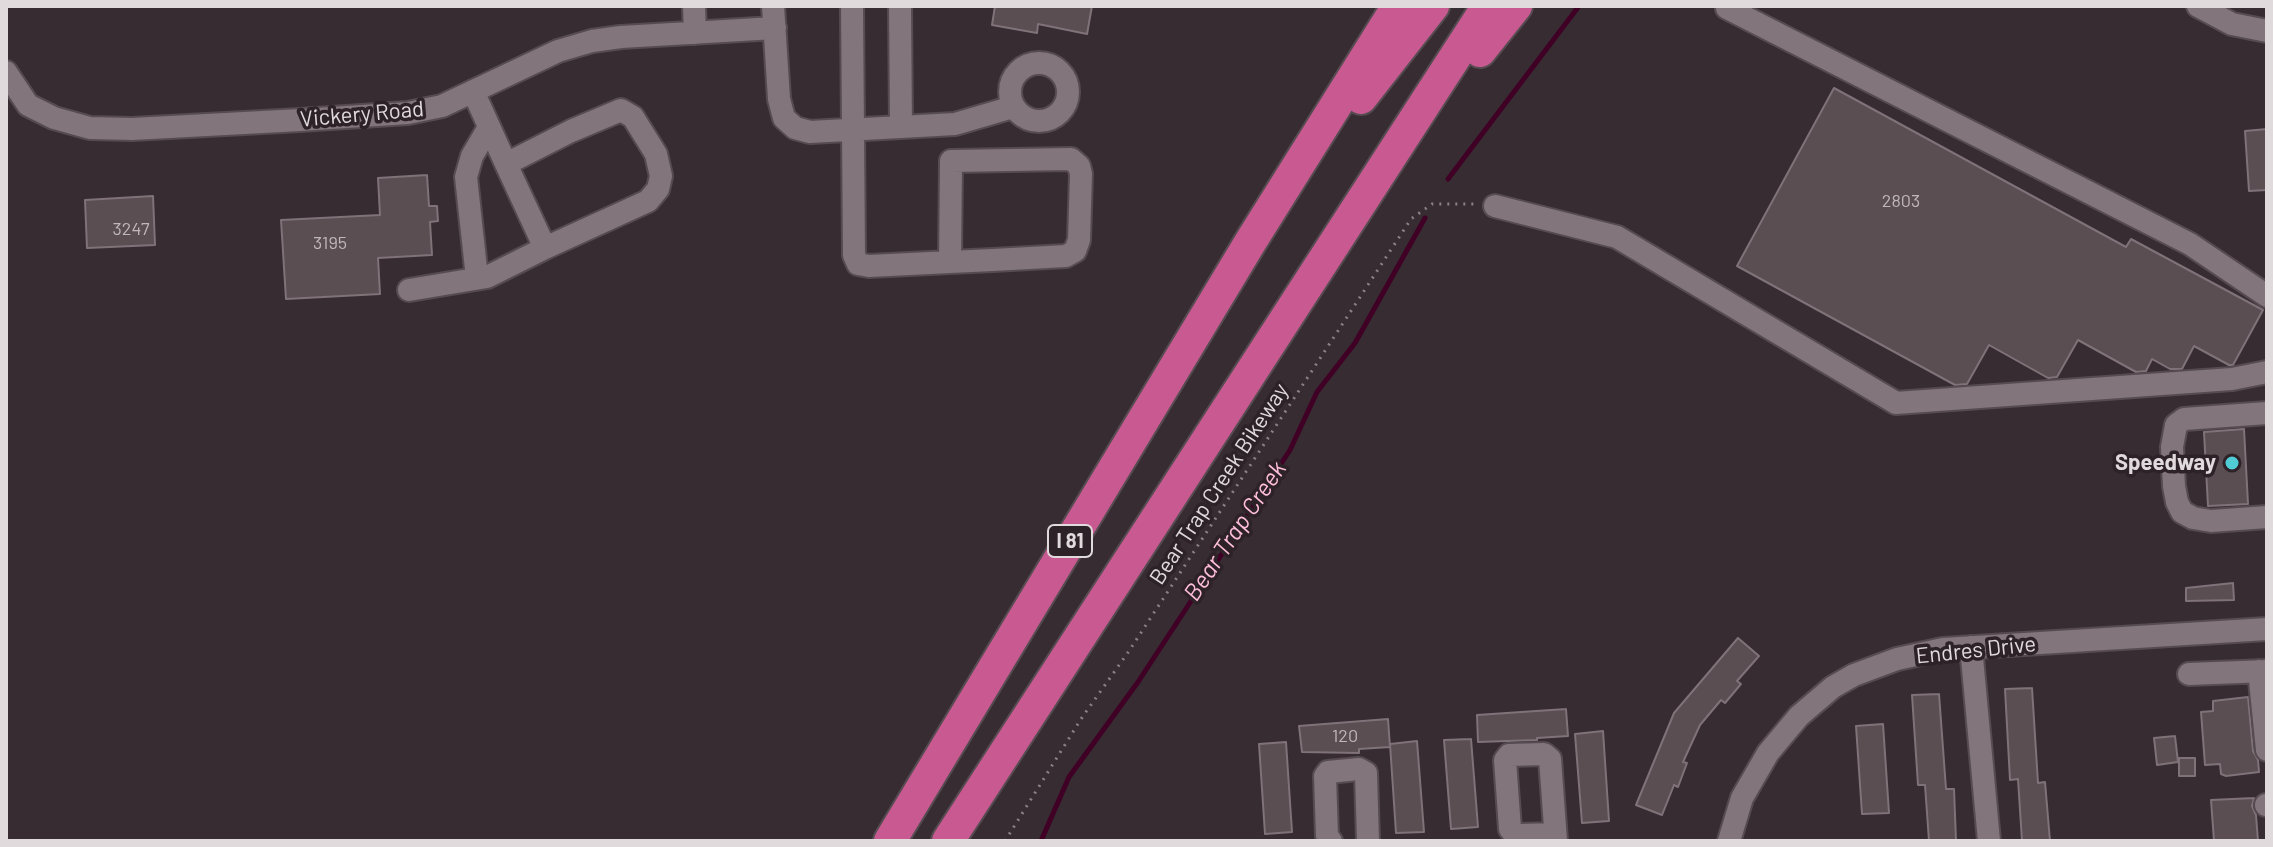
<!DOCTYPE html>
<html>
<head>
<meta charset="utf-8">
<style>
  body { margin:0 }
  #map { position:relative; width:2273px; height:847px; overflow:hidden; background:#372c31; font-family:Barlow,sans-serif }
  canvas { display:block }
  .frame { position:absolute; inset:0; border:8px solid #e1dadd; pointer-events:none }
</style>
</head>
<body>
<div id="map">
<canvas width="2273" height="847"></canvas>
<div class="frame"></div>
</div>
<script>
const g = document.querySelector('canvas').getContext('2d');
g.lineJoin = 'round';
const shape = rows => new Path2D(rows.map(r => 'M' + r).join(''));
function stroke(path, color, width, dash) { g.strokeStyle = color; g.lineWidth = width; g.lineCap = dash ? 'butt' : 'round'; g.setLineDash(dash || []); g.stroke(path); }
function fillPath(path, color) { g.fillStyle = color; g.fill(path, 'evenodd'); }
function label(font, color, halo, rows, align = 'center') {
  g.font = font + ' Barlow,sans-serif'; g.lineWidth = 7; g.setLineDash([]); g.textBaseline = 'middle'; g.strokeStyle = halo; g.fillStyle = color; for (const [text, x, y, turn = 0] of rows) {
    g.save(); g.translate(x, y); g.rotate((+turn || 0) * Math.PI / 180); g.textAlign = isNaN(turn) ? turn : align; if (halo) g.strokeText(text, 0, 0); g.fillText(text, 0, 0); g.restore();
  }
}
const stream = shape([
  [1448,179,1579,6],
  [1041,841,1069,777,1138,682,1290,450,1317,392,1355,343,1425,218]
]);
const building = shape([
  [995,6,1092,6,1087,34,1038,24,1037,33,992,25,995,6],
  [1834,88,2126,247,2131,239,2263,310,2233,365,2229,365,2194,346,2182,369,2170,369,2152,359,2146,371,2136,372,2078,340,2057,377,2048,378,1989,345,1967,384,1955,385,1737,266,1834,88],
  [2267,129,2267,190,2249,191,2245,131,2267,129],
  [427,175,429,206,437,206,438,221,430,222,432,255,378,258,380,294,286,299,281,220,380,215,378,178,427,175],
  [153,196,155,245,87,248,85,200,153,196],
  [2244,429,2248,504,2208,506,2204,432,2244,429],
  [2233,583,2234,600,2186,601,2186,588,2233,583],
  [1738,638,1759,656,1737,681,1741,684,1725,703,1721,700,1700,725,1683,762,1687,763,1678,787,1674,785,1662,815,1636,805,1674,713,1738,638],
  [2032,688,2038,783,2045,782,2050,841,2022,841,2018,779,2010,780,2005,689,2032,688],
  [1939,694,1946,789,1954,789,1956,841,1929,841,1925,785,1918,785,1912,695,1939,694],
  [2248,697,2253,751,2258,760,2259,772,2226,776,2221,774,2220,764,2205,765,2201,712,2213,711,2213,701,2248,697],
  [1566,709,1568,736,1537,738,1537,740,1478,742,1477,715,1566,709],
  [1388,719,1390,747,1359,749,1359,753,1302,752,1299,726,1388,719],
  [1883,724,1889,813,1862,814,1856,726,1883,724],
  [1603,731,1609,821,1582,823,1575,734,1603,731],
  [2175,736,2178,762,2157,765,2154,738,2175,736],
  [1471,739,1478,827,1451,829,1444,740,1471,739],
  [1417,741,1424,832,1396,833,1390,744,1417,741],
  [1286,742,1292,832,1265,834,1259,744,1286,742],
  [2179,758,2195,758,2195,776,2179,776,2179,758],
  [2254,798,2252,806,2256,815,2258,841,2214,841,2211,800,2254,798]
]);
const path = shape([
  [1005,841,1081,719,1129,651,1411,219,1432,204,1475,204]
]);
const minor = shape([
  [694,6,695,33],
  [773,6,779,99,784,118,795,128,810,132,955,124,1013,107],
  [852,6,854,255,858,264,869,266,950,262,993,260,1066,256,1075,251,1079,240,1081,174,1079,166,1071,159,951,161,950,262],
  [900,6,901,127],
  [1729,6,1727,8,2190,244,2267,296],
  [2198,6,2232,24,2267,31],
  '1010 92a29 29 0 1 1 58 0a29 29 0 1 1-58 0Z',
  [6,72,28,105,54,118,90,128,132,129,300,120,408,113,442,106,558,51,592,41,621,37,775,28],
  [473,91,506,164,545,248,648,201,658,189,661,176,656,154,633,117,621,110,571,131,506,164],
  [1495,206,1617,237,1896,403,2232,379,2267,372],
  [477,278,466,177,472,156,489,127],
  [409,290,487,277,545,248],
  [2267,413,2184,419,2176,425,2172,447,2174,486,2177,502,2182,512,2193,518,2211,521,2267,517],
  [1971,647,1989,841],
  [2259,671,2267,750],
  [2189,674,2267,671],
  [2266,805,2267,805],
  [1555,834,1520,835,1514,834,1510,829,1505,760,1509,755,1544,754,1550,759,1556,841],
  [1331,841,1327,836,1325,776,1328,772,1359,769,1366,773,1368,841],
  [1729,841,1742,798,1768,753,1799,716,1833,687,1854,675,1897,659,1943,649,2267,629]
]);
const highway = shape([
  [1480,51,1516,6],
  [1361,98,1433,6],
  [890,841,1251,241,1398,6],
  [948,841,1488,6]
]);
const markers = [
  [2232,463,8,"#51ccd4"]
];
const numberNames = [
  ["2803",1901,201],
  ["3247",131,229],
  ["3195",330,243],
  ["120",1345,736]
];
const shields = [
  [1070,541,44]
];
const shieldNames = [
  ["I 81",1070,541]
];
const streetNames = [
  ["Vickery Road",362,114,-5],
  ["Bear Trap Creek Bikeway",1219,484,-57],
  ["Endres Drive",1976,650,-6]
];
const poiNames = [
  ["Speedway",2216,463]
];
const waterNames = [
  ["Bear Trap Creek",1235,531,-56]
];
stroke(stream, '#400026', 5);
fillPath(building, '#5a4e53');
stroke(building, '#7f7278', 2);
stroke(minor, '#554b50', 26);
stroke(highway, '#554b50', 36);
stroke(path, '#8a8185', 3, [2, 6]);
stroke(minor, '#82757b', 22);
stroke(highway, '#c85a91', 32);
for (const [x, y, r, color] of markers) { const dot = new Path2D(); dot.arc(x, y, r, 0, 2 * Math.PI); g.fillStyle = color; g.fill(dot); stroke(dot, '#2d2227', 3); }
label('18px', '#bfb7ba', null, numberNames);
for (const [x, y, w] of shields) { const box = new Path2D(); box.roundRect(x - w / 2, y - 16, w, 32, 6); g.fillStyle = '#2d2227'; g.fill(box); stroke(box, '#e1dadd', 2); }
label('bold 20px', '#e1dadd', null, shieldNames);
label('22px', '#e1dadd', '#2d2227', streetNames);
label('bold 22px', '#e1dadd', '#2d2227', poiNames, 'right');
label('italic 24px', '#febeda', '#2d2227', waterNames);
</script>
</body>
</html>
